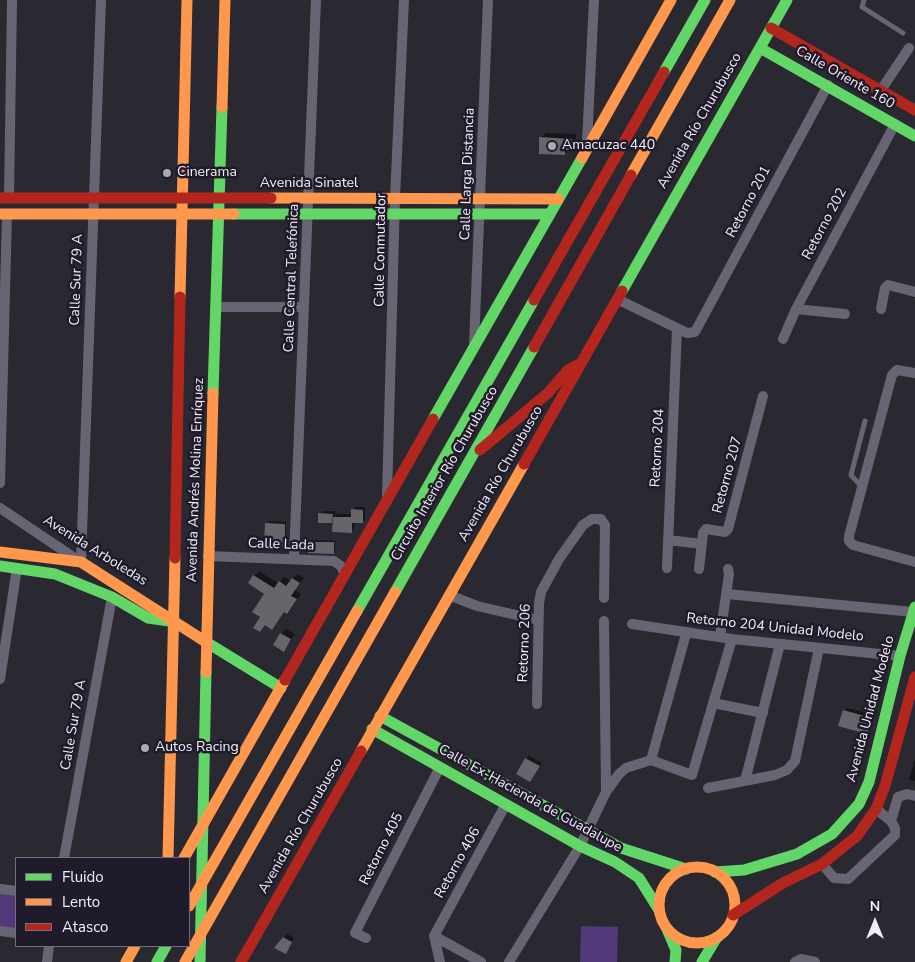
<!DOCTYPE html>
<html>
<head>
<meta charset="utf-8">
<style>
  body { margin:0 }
  #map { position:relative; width:915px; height:962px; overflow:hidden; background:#2a2830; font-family:"Nunito Sans",sans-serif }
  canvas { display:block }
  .legend { position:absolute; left:15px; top:857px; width:175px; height:90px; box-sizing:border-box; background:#201b2a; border:1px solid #746f7d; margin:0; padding:6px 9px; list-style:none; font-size:15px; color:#f1eef9 }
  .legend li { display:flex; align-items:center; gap:10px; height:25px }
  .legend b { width:25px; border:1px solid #746f7d }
  .north { position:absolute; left:850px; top:897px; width:50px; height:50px; -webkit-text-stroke:4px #201b2a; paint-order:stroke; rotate:0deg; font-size:14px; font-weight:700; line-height:20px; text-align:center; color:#f1eef9 }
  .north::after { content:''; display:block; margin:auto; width:18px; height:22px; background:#f1eef9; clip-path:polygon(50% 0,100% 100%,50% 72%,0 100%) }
</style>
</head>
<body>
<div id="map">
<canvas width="915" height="962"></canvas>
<ul class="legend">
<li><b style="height:6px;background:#63d668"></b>Fluido</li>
<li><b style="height:6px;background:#ff974d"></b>Lento</li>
<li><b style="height:6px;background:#b3261e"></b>Atasco</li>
</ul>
<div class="north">N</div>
</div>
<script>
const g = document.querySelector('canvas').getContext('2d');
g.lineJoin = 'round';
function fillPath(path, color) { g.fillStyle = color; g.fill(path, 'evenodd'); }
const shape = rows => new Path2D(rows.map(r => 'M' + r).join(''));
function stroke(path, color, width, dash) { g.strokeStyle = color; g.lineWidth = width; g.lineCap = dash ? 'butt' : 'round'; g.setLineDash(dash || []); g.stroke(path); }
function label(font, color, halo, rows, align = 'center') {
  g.font = font + ' "Nunito Sans",sans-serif'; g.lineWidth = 5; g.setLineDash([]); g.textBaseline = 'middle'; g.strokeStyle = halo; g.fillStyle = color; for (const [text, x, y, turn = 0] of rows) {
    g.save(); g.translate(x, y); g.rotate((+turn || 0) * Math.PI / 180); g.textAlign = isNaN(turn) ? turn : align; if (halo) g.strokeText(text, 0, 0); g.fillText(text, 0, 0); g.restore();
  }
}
const green = shape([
  [0,894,16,896,16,930,0,929],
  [581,926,618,927,617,962,580,962]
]);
const shadow = shape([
  [546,133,576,134,576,143,564,154,541,138],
  [355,507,365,507,365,519,362,522,355,521,354,529,352,532,334,520,332,522,320,514,323,511,335,511,335,516,337,514,352,514],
  [269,521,286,522,286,543,284,545,267,524],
  [312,540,335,541,335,551,333,553,310,542],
  [259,571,279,584,284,577,291,581,297,574,304,578,295,590,301,594,292,607,287,612,285,611,272,628,266,624,260,631,265,594,249,583],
  [286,629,295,634,284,650,281,634],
  [847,708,874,715,867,732,844,711],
  [529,756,542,763,530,780,526,759],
  [915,759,915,781,909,780],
  [287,934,294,938,286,953,276,947]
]);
const building = shape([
  [539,137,572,139,572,150,565,150,565,155,539,154],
  [351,509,363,510,363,523,352,523,352,533,332,532,333,517,351,517],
  [318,513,333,514,332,523,318,523],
  [265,523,285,524,285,547,264,544],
  [309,542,334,542,334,554,308,553],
  [253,575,274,588,279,581,286,586,292,578,300,583,291,596,297,599,287,614,284,612,272,630,265,625,260,632,253,628,260,617,252,612,264,594,248,583],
  [280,633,291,639,284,652,273,645],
  [843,710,872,718,867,734,838,726],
  [525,758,540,766,530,782,516,774],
  [283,937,292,942,286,954,274,948]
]);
const lane = shape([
  [864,0,862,7,903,33],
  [861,486,851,475,865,421]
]);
const street = shape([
  [881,90,909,48],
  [587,143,594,0],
  [9,198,12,0],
  [617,299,687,333,695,332,828,85],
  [217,307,304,307],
  [796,309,845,314],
  [881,309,885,288,888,285,915,292],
  [783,339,796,309,895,124],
  [474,344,488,0],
  [915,373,897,370,892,375,849,536,849,541,853,545,915,562],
  [0,483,7,214],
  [387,496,395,198,404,0],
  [0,508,76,559],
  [668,540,702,544],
  [208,556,334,561,341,566,345,575],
  [294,558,316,0],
  [81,562,101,0],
  [667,568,677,329],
  [699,569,703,533,706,529,725,532,728,529,763,396],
  [727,594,913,612],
  [449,595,477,606,538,620],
  [632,624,732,639,900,656],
  [720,637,729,574,728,569],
  [0,679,17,568],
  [713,703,763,713],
  [537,704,539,603,541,592,559,559,583,525,592,519,601,519,605,525,604,598],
  [651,760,686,634],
  [745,781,780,644],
  [708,788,775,775,787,770,795,761,819,648],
  [606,792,619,774,626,768,651,760,692,775,732,639],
  [891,821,898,797,907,794,915,796],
  [64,858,112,597],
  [822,864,834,878,848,879,895,835,895,828,891,821,876,809],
  [0,889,16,891],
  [0,931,16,933],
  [434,936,506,804],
  [434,936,481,962],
  [434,936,440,962],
  [366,938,355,933,440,767],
  [47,962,49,946],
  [509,962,580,846,606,792,604,621],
  [795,962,801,959,815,962]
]);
const fast = shape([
  [760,48,915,136],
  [664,72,705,0],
  [234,214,549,214],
  [622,291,787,0],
  [213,393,222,107],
  [433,419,582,158],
  [0,566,55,574,112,597,148,618,169,621],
  [395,592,534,347],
  [357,611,534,300],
  [206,642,281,688],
  [380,716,621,848,686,869],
  [372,729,580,846,615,862,639,878,659,910],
  [715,872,744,870,797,854,832,834,859,804,869,782,900,656,915,607],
  [667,929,676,950,675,962],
  [157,962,166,946],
  [200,962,206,672],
  [702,962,717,937]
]);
const slow = shape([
  [222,107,225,0],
  [582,158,671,0],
  [631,175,730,0],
  [271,198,558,199],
  [0,214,234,214],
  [180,297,187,0],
  [0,552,81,562,206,642],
  [206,672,213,393],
  [361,751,524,464],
  [168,858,175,558],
  [184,858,285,680],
  '659 905a38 38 0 1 1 76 0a38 38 0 1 1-76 0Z',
  [189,906,357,611],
  [126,962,135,946],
  [185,962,395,592]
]);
const jam = shape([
  [771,28,915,110],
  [0,198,271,198],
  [534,300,664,72],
  [534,347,631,175],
  [480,450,548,393,568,370,581,363],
  [524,464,622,291],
  [175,558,180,297],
  [285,680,433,419],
  [733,915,783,883,822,864,857,836,876,809,885,786,915,677],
  [241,962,361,751]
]);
const markers = [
  [552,146,5,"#aba9b3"],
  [167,173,5,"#aba9b3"],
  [145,748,5,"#aba9b3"]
];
const streetNames = [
  ["Calle Oriente 160",845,78,30],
  ["Avenida Río Churubusco",700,121,-60],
  ["Calle Larga Distancia",468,174,-88],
  ["Avenida Sinatel",309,184],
  ["Retorno 201",749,202,-62],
  ["Retorno 202",825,224,-62],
  ["Calle Conmutador",381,250,-89],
  ["Calle Central Telefónica",292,278,-88],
  ["Calle Sur 79 A",77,280,-88],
  ["Retorno 204",658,448,-87],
  ["Circuito Interior Río Churubusco",445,474,-60],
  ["Avenida Río Churubusco",501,474,-60],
  ["Retorno 207",728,475,-75],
  ["Avenida Andrés Molina Enríquez",196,480,-88],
  ["Calle Lada",281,545,2],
  ["Avenida Arboledas",95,551,32],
  ["Retorno 204 Unidad Modelo",775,628,6],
  ["Retorno 206",525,643,-88],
  ["Avenida Unidad Modelo",871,709,-75],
  ["Calle Sur 79 A",74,725,-80],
  ["Calle Ex-Hacienda de Guadalupe",530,799,29],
  ["Avenida Río Churubusco",301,826,-60],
  ["Retorno 405",382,849,-63],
  ["Retorno 406",458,863,-61]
];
const poiNames = [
  ["Amacuzac 440",562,146],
  ["Cinerama",177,173],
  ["Autos Racing",155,748]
];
fillPath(green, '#52397a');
fillPath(shadow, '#0007');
fillPath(building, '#67646c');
stroke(lane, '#696473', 5);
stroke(street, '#696473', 10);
stroke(fast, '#63d668', 11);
stroke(slow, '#ff974d', 11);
stroke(jam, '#b3261e', 11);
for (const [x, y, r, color] of markers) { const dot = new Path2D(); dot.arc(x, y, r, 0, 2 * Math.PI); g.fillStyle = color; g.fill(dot); stroke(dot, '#201b2a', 2); }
label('14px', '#f1eef9', '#201b2a', streetNames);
label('14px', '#f1eef9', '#201b2a', poiNames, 'left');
</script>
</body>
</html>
